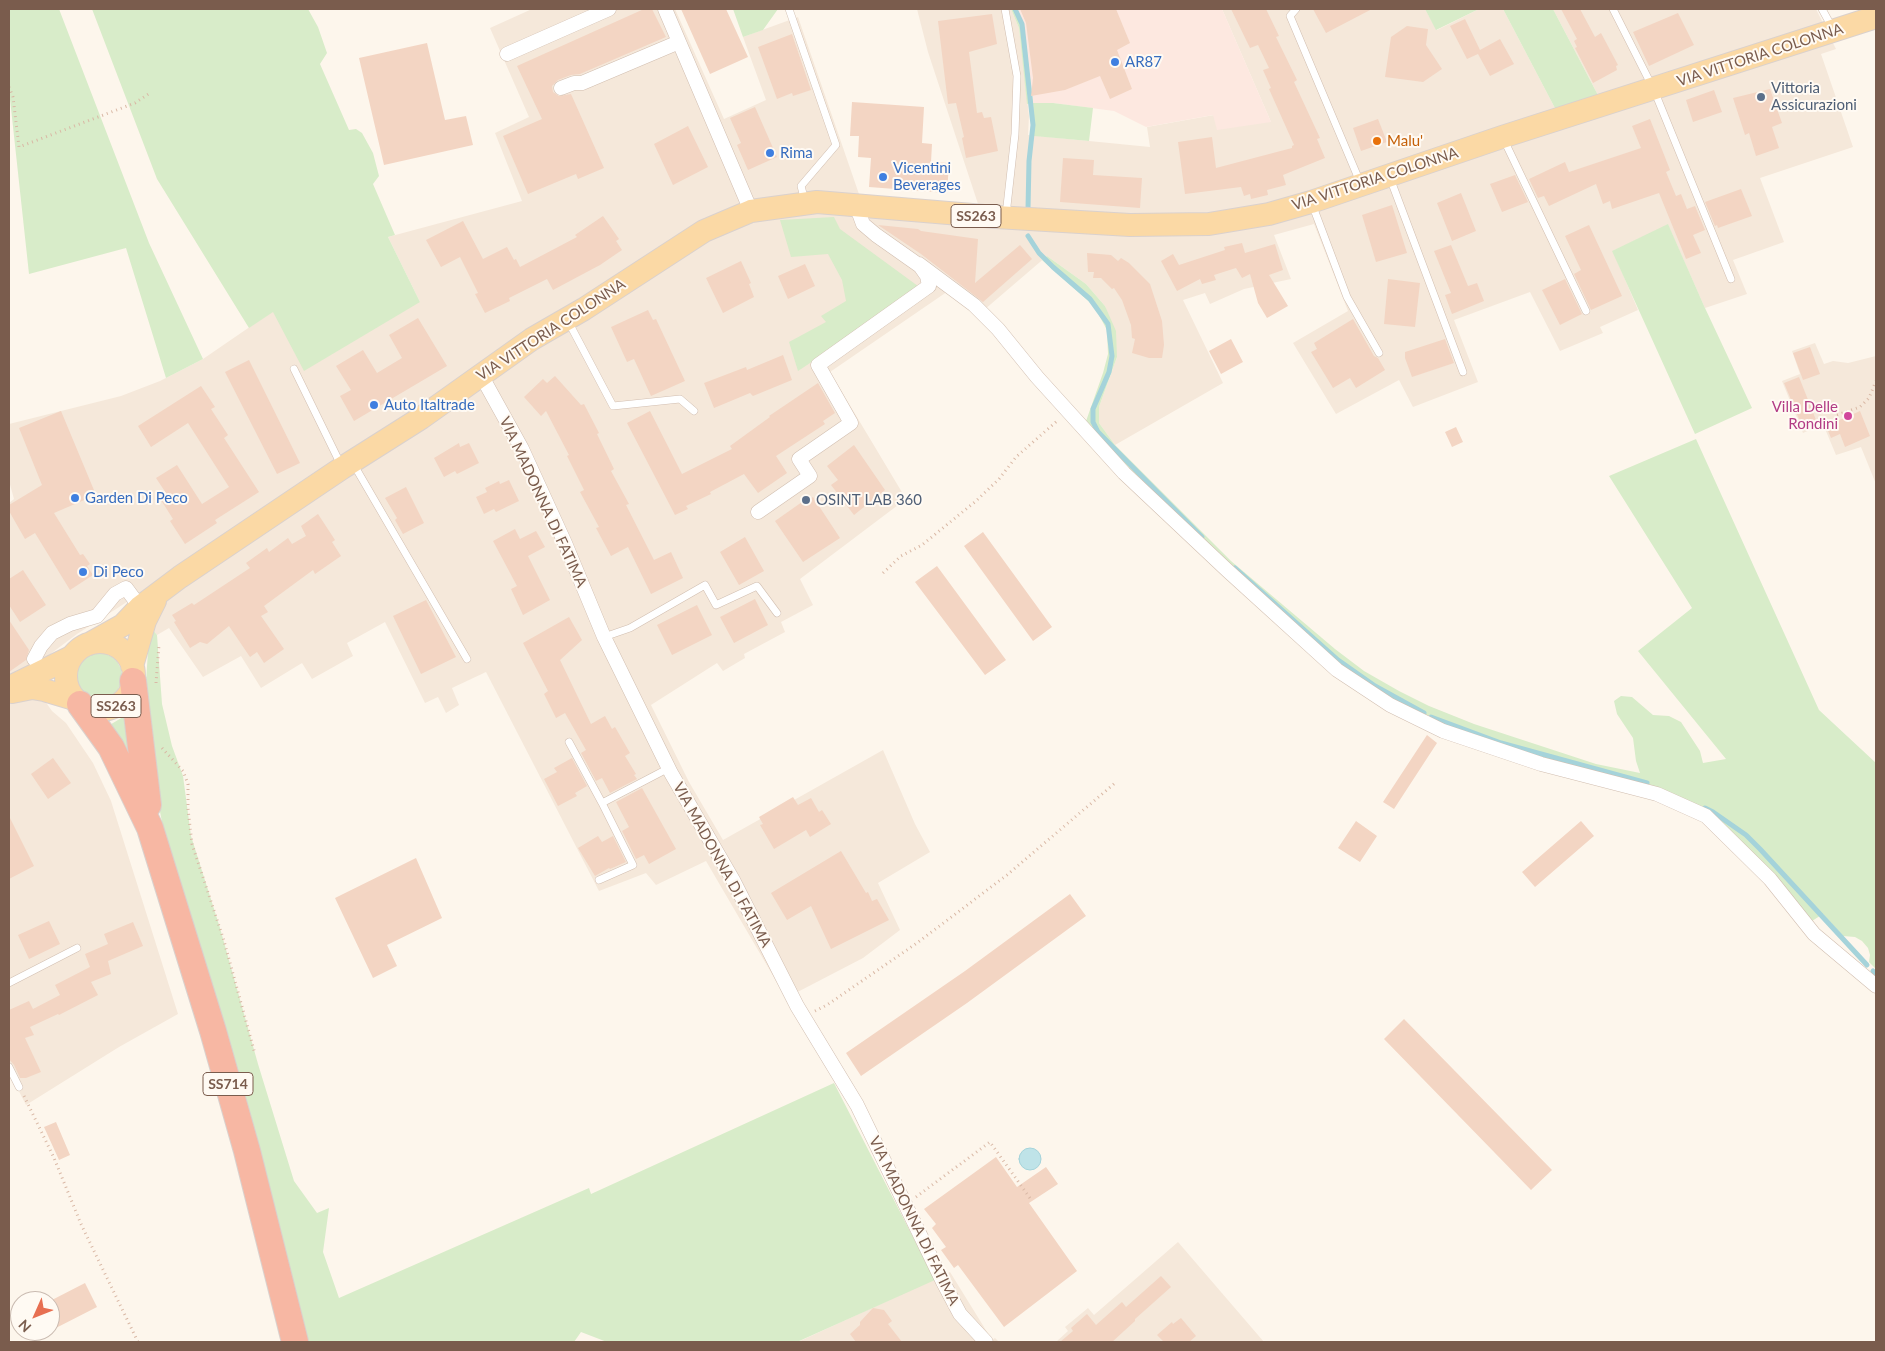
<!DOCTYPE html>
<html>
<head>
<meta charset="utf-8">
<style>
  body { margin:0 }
  #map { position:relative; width:1885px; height:1351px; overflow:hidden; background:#fdf6ec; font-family:Lato,sans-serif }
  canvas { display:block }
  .frame { position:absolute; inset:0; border:10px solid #7a5c4d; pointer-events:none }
  .north { position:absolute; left:10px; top:1291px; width:50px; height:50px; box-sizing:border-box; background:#fffaf3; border:1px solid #cabbb1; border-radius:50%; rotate:226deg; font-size:14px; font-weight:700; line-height:20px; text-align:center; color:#7a5c4d }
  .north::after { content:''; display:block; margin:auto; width:18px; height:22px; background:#e76f51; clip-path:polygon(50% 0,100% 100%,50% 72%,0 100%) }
</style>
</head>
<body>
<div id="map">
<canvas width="1885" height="1351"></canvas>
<div class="frame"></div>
<div class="north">N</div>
</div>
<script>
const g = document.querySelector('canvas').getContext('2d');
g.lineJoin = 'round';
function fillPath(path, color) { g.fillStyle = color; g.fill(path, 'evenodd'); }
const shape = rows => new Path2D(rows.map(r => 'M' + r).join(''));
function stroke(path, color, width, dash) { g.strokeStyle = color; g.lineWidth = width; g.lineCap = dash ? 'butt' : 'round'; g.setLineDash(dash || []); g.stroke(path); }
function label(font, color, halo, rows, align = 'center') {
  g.font = font + ' Lato,sans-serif'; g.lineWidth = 4; g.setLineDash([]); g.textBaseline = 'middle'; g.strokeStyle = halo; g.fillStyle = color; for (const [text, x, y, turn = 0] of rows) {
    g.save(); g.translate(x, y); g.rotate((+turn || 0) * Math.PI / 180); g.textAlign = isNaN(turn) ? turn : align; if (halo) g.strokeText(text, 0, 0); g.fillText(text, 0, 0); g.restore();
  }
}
const residential = shape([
  [532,9,675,9,724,119,766,100,743,37,798,17,860,197,979,207,928,52,917,9,1011,9,1019,28,1029,116,1028,135,1150,147,1147,127,1214,115,1271,122,1222,9,1425,9,1437,30,1479,9,1503,9,1557,112,1600,99,1553,9,1816,9,1836,49,1821,54,1853,147,1760,178,1784,242,1733,260,1747,294,1705,308,1668,225,1613,251,1638,310,1600,327,1603,333,1560,351,1530,292,1454,320,1478,382,1413,407,1399,380,1336,414,1293,343,1348,311,1314,224,1274,235,1291,279,1244,289,1210,304,1205,293,1183,300,1223,383,1115,445,1099,423,1099,407,1117,357,1105,306,1086,284,1047,256,984,310,954,287,830,372,906,499,800,579,813,605,781,622,785,632,744,654,745,658,723,671,717,663,651,705,689,782,723,840,883,750,915,824,930,852,878,883,900,930,863,958,786,998,706,861,656,885,646,873,599,891,486,672,452,688,459,705,446,713,438,697,425,703,385,622,347,643,353,656,312,679,302,663,261,688,241,656,203,677,169,628,157,635,130,600,77,634,25,673,52,711,66,723,93,763,111,801,178,1014,119,1047,26,1105,9,1072,9,503,14,499,9,481,9,424,121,396,160,381,203,359,273,311,420,302,388,237,522,201,495,133,529,117,490,28],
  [1815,343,1824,364,1833,361,1848,363,1876,356,1876,484,1861,447,1836,455,1823,424,1803,433,1782,381,1800,374,1792,351],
  [1178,1242,1264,1342,1056,1342,1068,1331,1065,1327,1088,1308,1094,1315],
  [950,1272,992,1340,995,1338,999,1342,802,1342,800,1341]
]);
const commercial = shape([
  [1017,9,1222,9,1271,122,1217,130,1213,115,1146,127,1114,111,1053,103,1033,103,1024,27]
]);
const green = shape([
  [9,9,59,9,149,243,203,359,166,378,126,248,29,274,9,90],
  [92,9,308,9,318,27,327,53,320,64,349,130,356,129,362,133,373,153,379,176,373,184,395,235,388,237,420,302,304,371,273,312,249,328,157,179],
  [733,9,778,9,763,30,743,37],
  [1011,9,1017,9,1024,27,1033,103,1053,103,1093,108,1089,141,1034,136,1033,103,1027,104,1019,28],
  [1425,9,1479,9,1436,30],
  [1503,9,1553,9,1600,99,1557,112],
  [834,217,840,229,922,289,798,371,789,342,826,322,821,316,846,301,842,280,828,254,791,257,780,220],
  [1668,224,1705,308,1752,408,1695,434,1612,251],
  [1047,256,1086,284,1105,306,1116,331,1117,357,1099,407,1099,423,1115,445,1231,561,1335,649,1364,671,1399,691,1429,706,1474,724,1596,764,1640,773,1636,761,1633,738,1617,714,1614,701,1621,696,1632,697,1653,715,1669,716,1681,722,1700,751,1703,763,1726,759,1638,651,1692,608,1609,476,1696,439,1819,710,1876,763,1876,969,1869,962,1870,955,1868,948,1862,941,1855,937,1843,936,1823,914,1812,921,1708,816,1429,720,1354,678,1208,548,1085,424,1103,373,1108,354,1107,330,1094,306,1042,260],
  [153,630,157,635,162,704,172,746,183,776,191,836,220,928,258,1064,294,1181,317,1213,329,1208,323,1252,339,1298,589,1188,591,1194,834,1083,935,1280,797,1342,607,1342,581,1332,574,1342,307,1342,166,843,148,749,146,682,148,651],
  '76 676a23 23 0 1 1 46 0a23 23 0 1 1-46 0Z',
  [128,714,135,771,108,726]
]);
const water = shape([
  '1019 1159a11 11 0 1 1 22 0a11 11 0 1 1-22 0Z'
]);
const stream = shape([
  [1015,9,1022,24,1033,125,1029,161,1028,209],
  [1028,236,1039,253,1053,267,1090,299,1108,324,1112,356,1109,372,1093,409,1093,422,1098,432,1202,537],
  [1235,568,1338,660,1375,686,1424,713],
  [1431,717,1501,743,1647,783],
  [1705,808,1713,812,1746,835,1760,849,1867,965],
  [1873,971,1876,974]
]);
const building = shape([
  [644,9,652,9,666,37,580,74,571,75,558,80,552,86,553,92,559,96,571,94,604,168,578,179,576,174,528,194,503,136,542,119,517,66],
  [681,9,726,9,748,57,710,74],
  [1020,9,1116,9,1130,43,1117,50,1132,89,1110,99,1100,76,1065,90,1031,96,1033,78,1026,23],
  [1231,9,1266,9,1279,36,1276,37,1297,80,1294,82,1320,138,1317,139,1325,158,1283,175,1286,185,1267,190,1268,195,1251,199,1250,194,1244,196,1241,187,1185,194,1178,142,1212,137,1216,168,1292,148,1292,146,1294,145,1269,89,1271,88,1263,70,1269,68,1258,45,1250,48],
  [1313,9,1372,9,1326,33],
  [1561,9,1580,9,1595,37,1601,33,1618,65,1616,66,1617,70,1593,83,1575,48,1577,47,1574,41,1577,39],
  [1678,13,1694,45,1649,66,1633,32],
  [992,14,997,44,969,52,977,113,982,112,984,118,991,117,998,151,966,158,962,138,964,137,956,103,948,104,938,21],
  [1465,19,1480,50,1500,39,1514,64,1490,76,1478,54,1467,59,1450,26],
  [1407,26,1428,29,1426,45,1442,69,1423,82,1385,77,1391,37],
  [792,34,811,90,793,96,792,93,777,99,758,47],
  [427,43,445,120,466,116,473,145,384,165,359,58],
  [1770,89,1782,123,1772,127,1779,148,1756,156,1749,133,1745,135,1733,98],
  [1714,90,1722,112,1693,122,1686,100],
  [852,102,924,107,922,143,932,144,931,162,949,163,947,193,869,187,871,158,858,157,859,136,850,136],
  [755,107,777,157,748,170,737,145,741,143,730,118],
  [1378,119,1387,142,1361,151,1353,128],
  [1650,119,1670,170,1666,172,1676,196,1681,194,1687,209,1695,206,1705,230,1693,235,1701,253,1686,259,1659,193,1612,209,1610,201,1603,204,1596,184,1549,206,1544,196,1538,198,1529,179,1565,162,1569,172,1641,148,1632,126],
  [688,126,708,167,673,185,654,144],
  [1063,158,1094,160,1093,175,1142,178,1140,208,1060,202],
  [1515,175,1528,202,1502,212,1490,184],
  [1741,189,1752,216,1718,228,1717,225,1715,226,1705,202],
  [1461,193,1476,231,1452,241,1437,203],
  [1392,205,1407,253,1376,262,1362,215],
  [603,216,619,239,616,241,622,250,600,265,553,290,547,279,509,298,510,301,485,313,475,294,478,293,460,257,441,267,426,240,463,221,483,259,507,247,514,260,516,259,520,267,577,237,575,235],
  [878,225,918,229,921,231,978,239,975,283,1020,245,1032,259,983,302,921,254],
  [1589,225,1622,296,1591,310,1574,274,1581,270,1565,236],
  [1242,243,1245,253,1275,244,1283,270,1269,275,1288,306,1267,318,1258,303,1250,274,1242,278,1236,268,1214,275,1216,280,1202,284,1200,279,1177,291,1161,261,1173,254,1179,265,1225,250,1224,247],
  [1451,245,1468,286,1477,283,1484,301,1452,314,1445,295,1451,293,1434,251],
  [1087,253,1111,255,1118,261,1121,258,1129,263,1150,284,1162,321,1164,345,1162,358,1149,358,1132,353,1135,339,1132,338,1131,325,1122,300,1114,288,1112,289,1101,278,1093,278,1094,272,1088,272],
  [741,261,751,283,749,284,754,297,723,313,706,278],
  [805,264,815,286,788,299,778,276],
  [1388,279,1420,283,1415,327,1384,324],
  [1565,279,1582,314,1560,325,1542,290],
  [648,310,653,320,656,319,685,381,651,396,634,359,627,362,611,327],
  [418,318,447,366,354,421,340,396,351,390,336,366,363,350,377,373,402,358,389,335],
  [1353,319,1374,356,1378,358,1385,370,1356,388,1350,378,1333,388,1311,352,1317,349,1314,343],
  [1231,339,1243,362,1221,374,1209,351],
  [1445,339,1454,363,1412,377,1405,358,1405,352],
  [1810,347,1820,374,1803,380,1793,353],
  [783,355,792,380,753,396,750,393,714,408,704,383,746,367,747,370],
  [249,360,300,463,277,474,225,372],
  [555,376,581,405,584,404,599,433,597,434,614,469,611,471,629,504,626,505,654,560,671,552,683,578,651,594,628,547,611,556,596,528,599,527,580,492,584,490,567,456,569,455,546,411,541,416,524,397,543,379,547,383],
  [1799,377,1816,420,1802,426,1784,383],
  [818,383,835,413,823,421,825,424,776,456,787,473,758,493,744,474,710,492,711,494,686,506,688,509,675,515,627,423,650,411,682,474,732,449,730,446,770,417,769,416],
  [201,386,215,407,211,409,228,435,224,438,259,492,215,520,217,523,185,544,170,521,173,519,161,500,168,496,156,478,177,465,202,504,229,487,188,423,151,447,138,426],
  [61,411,96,495,54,513,80,555,83,554,90,564,87,566,93,575,70,590,35,533,25,539,9,511,9,505,42,485,19,428],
  [1860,411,1870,436,1845,447,1840,434,1831,438,1826,426],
  [1456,427,1463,442,1452,447,1445,432],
  [459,443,460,447,469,443,479,463,457,474,455,471,444,477,434,458],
  [854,445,885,490,854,515,831,485,838,480,827,466],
  [509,480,519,501,496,512,494,509,484,514,476,497,487,492,485,488,499,481,500,484],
  [406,487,424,523,403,534,395,520,397,518,385,498],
  [813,497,840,538,803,562,775,521,802,502,803,503],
  [318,514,335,540,332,542,341,556,315,574,313,570,264,606,268,612,261,616,284,649,264,663,257,652,250,657,229,626,207,644,200,642,190,648,174,622,176,621,172,615,192,603,194,605,250,568,246,563,267,548,269,552,288,538,292,544,306,536,301,526],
  [515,529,520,539,536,531,545,547,528,556,550,600,523,615,511,589,517,586,493,541],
  [983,532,1052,627,1033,641,964,546],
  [745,537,764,571,739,585,720,552],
  [937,566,1006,660,985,675,915,582],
  [23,570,46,605,20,622,9,605,9,579],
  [755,599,768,625,734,643,720,617],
  [426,600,456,657,421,674,393,616],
  [697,605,712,635,672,655,657,625],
  [569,617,582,640,560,660,591,724,605,716,612,729,615,727,630,753,625,756,636,774,634,775,637,779,610,793,602,778,596,781,581,753,586,750,565,713,556,718,544,694,548,691,523,643],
  [9,620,29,650,26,660,9,672],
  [1427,735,1437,743,1394,809,1383,802],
  [53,758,71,783,48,799,31,774],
  [572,758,587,786,575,793,577,796,558,806,544,779,557,772,554,768],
  [642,788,676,849,649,864,644,855,636,859,622,831,629,827,616,802],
  [793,797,798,805,811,798,819,812,822,810,831,824,810,837,806,830,774,849,760,825,763,824,759,817],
  [9,816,34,866,9,879],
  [1356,821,1377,836,1360,862,1338,848],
  [1581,821,1594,836,1535,887,1522,872],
  [598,836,602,842,613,836,626,862,610,869,609,868,595,876,578,848],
  [841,851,866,893,868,892,872,901,877,899,889,920,831,949,811,906,787,920,771,893],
  [416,858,442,918,387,945,397,966,373,978,335,898],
  [1070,894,1086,916,967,1003,861,1076,846,1053,965,971],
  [49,921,60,944,29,959,18,935],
  [133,922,143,946,108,961,111,974,91,982,98,995,59,1015,58,1014,30,1027,34,1035,25,1038,41,1072,26,1078,20,1078,14,1065,9,1059,9,1010,29,1001,33,1009,60,995,55,985,90,967,85,954,108,944,104,934],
  [1404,1019,1552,1170,1531,1190,1384,1039],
  [56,1122,70,1155,59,1160,44,1127],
  [996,1157,1017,1187,1046,1167,1058,1184,1029,1203,1077,1271,1004,1327,958,1265,954,1268,941,1250,946,1247,932,1228,936,1224,924,1209],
  [1161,1276,1171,1287,1135,1319,1135,1321,1112,1342,1060,1342,1073,1331,1071,1328,1087,1314,1096,1325,1122,1302,1126,1307],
  [85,1283,97,1307,50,1331,50,1301],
  [873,1308,884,1310,892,1321,888,1324,902,1342,856,1342,850,1334,860,1325,860,1322],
  [1181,1318,1196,1336,1189,1342,1164,1342,1157,1335,1172,1322,1173,1324]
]);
const path = shape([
  [9,87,13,97,19,147,135,103,150,93],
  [1837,415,1860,407,1869,398,1876,381],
  [883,573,901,556,922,545,976,501,999,479,1016,457,1057,421],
  [156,683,159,645],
  [162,748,183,771,188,784,188,809,192,844,224,941,255,1054],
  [815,1011,827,1005,917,943,1007,875,1115,783],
  [24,1096,54,1158,81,1224,138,1342],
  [916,1197,990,1142,1032,1201]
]);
const lane = shape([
  [789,9,836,145,801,186,805,201],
  [1005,9,1017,76,1015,134,1006,215],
  [1296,9,1290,16,1360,182],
  [1613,9,1654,90,1731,279],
  [1822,9,1833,29],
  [1504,140,1586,311],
  [1390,178,1463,372],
  [1312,204,1347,297,1379,353],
  [568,321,613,406,680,399,694,411],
  [294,369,341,465],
  [354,465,467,659],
  [604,637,630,628,705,585,716,605,757,586,777,613],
  [569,742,602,803,633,865,599,880],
  [602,803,669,768],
  [9,983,77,948],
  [9,1067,19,1087]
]);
const street = shape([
  [665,9,751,211],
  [507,54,609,9],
  [561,88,574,83,582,83,679,42],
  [856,205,863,224,876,235,920,266],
  [919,264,974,305,998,329,1037,377,1124,473,1228,571,1337,670,1390,705,1443,731,1541,764,1657,794,1706,816,1770,879,1814,934,1876,986],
  [481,375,522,449,565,543,604,637,671,773,733,880,797,1006,857,1105,943,1282,960,1314,986,1342],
  [758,512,810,476,799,459,851,423,818,365,929,286,927,276,920,266],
  [34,659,41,646,52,633,70,624,97,616,115,594,126,588,140,607]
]);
const primary = shape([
  '66 676a34 34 0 1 1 68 0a34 34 0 1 1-68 0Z',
  [89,644,123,625,140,607,180,577,342,468,421,418,532,339,584,309,704,231,751,211,817,202,996,217,1130,225,1209,224,1269,214,1311,202,1502,137,1876,17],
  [132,666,145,621,155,601],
  [9,690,16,684,71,657],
  [12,692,32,688,44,690,74,699]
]);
const highway = shape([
  [133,681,148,805],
  [80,704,111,747,150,828,213,1031,247,1151,295,1342]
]);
const markers = [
  [1115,62,5,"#3f7fe0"],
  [1761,97,5,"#5c6f8a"],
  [1377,141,5,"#e8710a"],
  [770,153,5,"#3f7fe0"],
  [883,177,5,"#3f7fe0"],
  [374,405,5,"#3f7fe0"],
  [1848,416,5,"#d1479c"],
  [75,498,5,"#3f7fe0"],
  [806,500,5,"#5c6f8a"],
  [83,572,5,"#3f7fe0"]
];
const shields = [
  [976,216,50],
  [116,706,50],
  [228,1084,50]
];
const shieldNames = [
  ["SS263",976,216],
  ["SS263",116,706],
  ["SS714",228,1084]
];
const streetNames = [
  ["VIA VITTORIA COLONNA",1760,55,-18],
  ["VIA VITTORIA COLONNA",1375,179,-18],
  ["VIA VITTORIA COLONNA",551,330,-33],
  ["VIA MADONNA DI FATIMA",543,502,65],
  ["VIA MADONNA DI FATIMA",722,865,61],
  ["VIA MADONNA DI FATIMA",914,1221,64]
];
const shopNames = [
  ["AR87",1125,62],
  ["Rima",780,153],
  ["Vicentini",893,168],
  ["Beverages",893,185],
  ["Auto Italtrade",384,405],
  ["Garden Di Peco",85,498],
  ["Di Peco",93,572]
];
const serviceNames = [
  ["Vittoria",1771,88],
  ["Assicurazioni",1771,105],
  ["OSINT LAB 360",816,500]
];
const foodNames = [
  ["Malu'",1387,141]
];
const hotelNames = [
  ["Villa Delle",1838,407],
  ["Rondini",1838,424]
];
fillPath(residential, '#f5e8da');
fillPath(commercial, '#fde8e0');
fillPath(green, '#d8ecc9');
fillPath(water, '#bfe3e8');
stroke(water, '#a5d3da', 1);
stroke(stream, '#a5d3da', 5);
fillPath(building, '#f3d5c3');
stroke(lane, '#d1beb0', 8);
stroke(street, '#d1beb0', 15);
stroke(primary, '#dad1cd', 24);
stroke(highway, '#dad1cd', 28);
stroke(path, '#d9b8a5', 3, [1, 4]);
stroke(lane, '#fff', 7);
stroke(street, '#fff', 14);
stroke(primary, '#fbd9a5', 22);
stroke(highway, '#f7b7a3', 26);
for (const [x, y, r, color] of markers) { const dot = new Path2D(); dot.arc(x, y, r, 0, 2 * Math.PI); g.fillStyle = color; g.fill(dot); stroke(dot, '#fffaf3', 2); }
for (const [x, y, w] of shields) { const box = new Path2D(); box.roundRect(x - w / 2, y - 11.5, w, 23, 4); g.fillStyle = '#fffaf3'; g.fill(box); stroke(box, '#7a5c4d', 1); }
label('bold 14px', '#7a5c4d', null, shieldNames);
label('15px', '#7a5c4d', '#fffaf3', streetNames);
label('15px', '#366cbe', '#fffaf3', shopNames, 'left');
label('15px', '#4e5e75', '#fffaf3', serviceNames, 'left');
label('15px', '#c56008', '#fffaf3', foodNames, 'left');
label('15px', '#b23c85', '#fffaf3', hotelNames, 'right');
</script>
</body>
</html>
